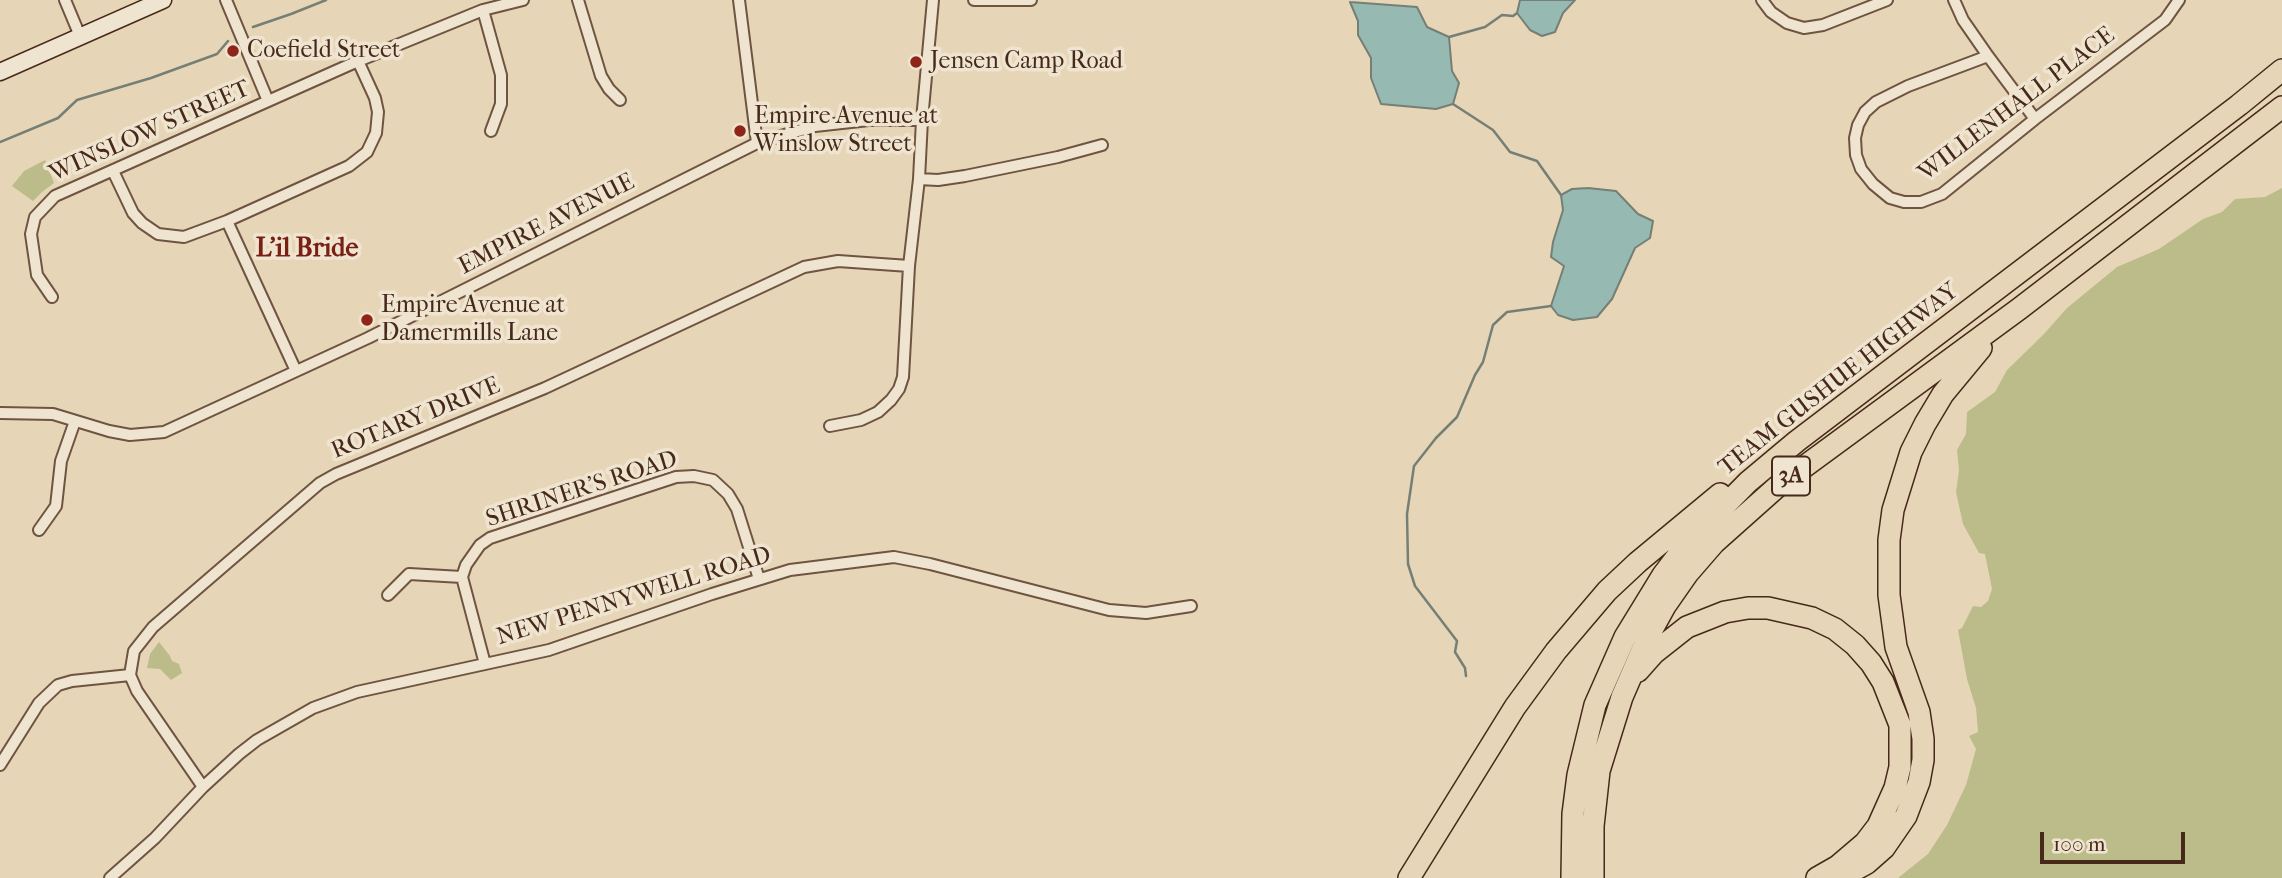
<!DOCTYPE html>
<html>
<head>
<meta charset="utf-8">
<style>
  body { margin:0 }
  #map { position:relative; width:2282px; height:878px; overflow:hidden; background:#e6d6b7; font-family:"IM FELL French Canon",serif }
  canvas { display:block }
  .scale { position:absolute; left:2040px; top:832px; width:145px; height:32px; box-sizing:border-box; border:4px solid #47291a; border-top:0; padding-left:9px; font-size:21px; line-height:24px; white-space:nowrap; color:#47291a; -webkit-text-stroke:5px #efe4d0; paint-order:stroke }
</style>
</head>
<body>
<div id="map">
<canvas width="2282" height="878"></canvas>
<div class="scale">100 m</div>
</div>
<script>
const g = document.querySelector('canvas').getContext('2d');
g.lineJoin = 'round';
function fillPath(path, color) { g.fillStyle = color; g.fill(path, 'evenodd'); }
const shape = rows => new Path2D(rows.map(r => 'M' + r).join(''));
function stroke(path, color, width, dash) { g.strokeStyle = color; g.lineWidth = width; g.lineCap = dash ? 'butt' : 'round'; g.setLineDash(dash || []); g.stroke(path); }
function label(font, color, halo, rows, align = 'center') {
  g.font = font + ' "IM FELL French Canon",serif'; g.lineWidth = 7; g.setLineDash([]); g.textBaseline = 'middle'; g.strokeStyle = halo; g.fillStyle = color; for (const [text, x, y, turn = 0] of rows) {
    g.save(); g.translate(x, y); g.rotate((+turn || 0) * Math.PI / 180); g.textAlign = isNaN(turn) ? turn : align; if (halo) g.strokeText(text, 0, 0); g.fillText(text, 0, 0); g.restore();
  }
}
const green = shape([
  [45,160,54,183,42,192,33,201,12,186,24,171],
  [2282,188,2282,878,1898,878,1928,854,1947,825,1966,785,1976,749,1969,736,1978,732,1976,708,1967,679,1958,630,1962,628,1973,606,1981,607,1988,601,1992,589,1985,554,1979,553,1963,524,1956,492,1959,470,1957,450,1966,434,1967,412,1995,392,2007,370,2043,335,2067,308,2117,267,2159,249,2203,219,2222,212,2235,199,2265,197],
  [159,642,170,656,172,661,179,664,182,673,171,680,160,669,147,668,150,654]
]);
const water = shape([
  [1520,0,1575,0,1563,13,1555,32,1542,36,1530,30,1517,13,1520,0],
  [1350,2,1417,7,1427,27,1449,37,1452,71,1459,83,1453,104,1436,109,1381,104,1371,78,1371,58,1358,35,1358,21,1350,2],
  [1588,188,1616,191,1638,214,1653,221,1650,238,1635,248,1612,299,1597,317,1573,320,1558,315,1551,306,1564,266,1551,257,1553,242,1563,210,1561,195,1572,189,1588,188]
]);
const stream = shape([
  [253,27,291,14,326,0],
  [1449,37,1485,27,1502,15,1513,16,1517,13],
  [1453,104,1493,130,1510,152,1537,161,1561,195],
  [0,142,58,118,77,100,151,78,217,54,228,41],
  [1466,676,1465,668,1455,652,1457,641,1415,586,1408,564,1407,514,1414,466,1436,438,1457,417,1475,375,1483,362,1493,325,1507,312,1551,306]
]);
const street = shape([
  [65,0,80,36],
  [226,0,268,101],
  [578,0,601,76,609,89,620,100],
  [739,0,757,143],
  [974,0,1031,0],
  [1762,0,1771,12,1787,23,1804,28,1823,25,1887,0],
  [1954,0,1963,20,1988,56,2035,119],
  [483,10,501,75,501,104,491,131],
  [1988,56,1908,86,1876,102,1865,112,1858,125,1855,138,1856,155,1861,169,1873,184,1890,198,1904,202,1921,202,1942,194,2035,119,2165,20,2179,0],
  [113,171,133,213,142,223,158,234,184,237,227,221,349,166,367,152,376,133,378,112,375,98,358,61],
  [919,179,938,180,965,176,1058,157,1102,145],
  [227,221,296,371],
  [52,297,37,275,31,234,35,217,55,196,358,61,483,10,523,0],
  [0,413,53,414,109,431,130,435,164,432,368,338,757,143,815,126,869,120,922,120],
  [830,426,861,420,878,412,891,400,899,389,903,377,909,266,919,179,922,120,933,0],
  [39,530,56,506,61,461,75,421],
  [388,595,409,574,462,577],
  [485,664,462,577,466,565,480,545,490,538,676,477,694,476,713,480,728,494,737,509,759,579],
  [0,765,39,703,58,685,72,681,130,675],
  [203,787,137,691,130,675,134,651,153,627,320,483,336,474,545,388,804,267,838,261,909,266],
  [110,878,155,838,203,787,239,754,257,740,313,708,357,692,549,650,712,594,790,570,894,557,930,564,1109,610,1146,613,1191,606]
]);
const secondary = shape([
  [0,72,163,0]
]);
const highway = shape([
  [1638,671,1654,653,1687,627,1725,612,1748,608,1768,608,1812,618,1835,629,1855,645,1871,663,1883,682,1900,725,1900,767,1895,788,1878,826,1865,843,1838,866,1817,878],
  [1409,878,1515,707,1556,651,1607,591,1638,562,1720,494],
  [1572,878,1573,814,1578,775,1595,705,1625,637,1663,575,1686,545,1748,482,1797,441,2239,105,2282,70],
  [1593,878,1593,826,1599,771,1622,697,1648,637,1665,606,1688,573,1714,543,1778,486,2019,309,2282,107],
  [1840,878,1867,863,1884,848,1906,816,1919,782,1923,760,1923,739,1919,712,1896,647,1889,595,1889,540,1893,510,1911,452,1925,424,1943,394,1981,348]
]);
const markers = [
  [233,51,7,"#8f2418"],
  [916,62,7,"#8f2418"],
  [740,131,7,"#8f2418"],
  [367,320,7,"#8f2418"]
];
const shields = [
  [1791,476,38]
];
const shieldNames = [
  ["3A",1791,476]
];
const poiNames = [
  ["Coefield Street",247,51],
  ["Jensen Camp Road",930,62],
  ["Empire Avenue at",754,117],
  ["Winslow Street",754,145],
  ["Empire Avenue at",381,306],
  ["Damermills Lane",381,334]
];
const streetNames = [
  ["WILLENHALL PLACE",2017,105,-37],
  ["WINSLOW STREET",150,132,-24],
  ["EMPIRE AVENUE",547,225,-27],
  ["TEAM GUSHUE HIGHWAY",1839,380,-38],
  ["ROTARY DRIVE",416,419,-22],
  ["SHRINER'S ROAD",582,490,-18],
  ["NEW PENNYWELL ROAD",634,597,-17]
];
const neighbourhoodNames = [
  ["L'il Bride",307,250]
];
fillPath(green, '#bbbc8a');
fillPath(water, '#96b9b1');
stroke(water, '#767f75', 2);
stroke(stream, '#767f75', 2.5);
stroke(street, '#6f5441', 14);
stroke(secondary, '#47291a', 19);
stroke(highway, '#47291a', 24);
stroke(street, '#efe4d0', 10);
stroke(secondary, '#efe4d0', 16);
stroke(highway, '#e6d6b7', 21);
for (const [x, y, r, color] of markers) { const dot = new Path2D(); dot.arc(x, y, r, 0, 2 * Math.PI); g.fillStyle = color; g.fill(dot); stroke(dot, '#efe4d0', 2.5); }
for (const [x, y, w] of shields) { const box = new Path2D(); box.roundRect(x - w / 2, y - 19.5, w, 39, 5); g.fillStyle = '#efe4d0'; g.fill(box); stroke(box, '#47291a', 2); }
label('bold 23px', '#47291a', null, shieldNames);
label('24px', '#47291a', '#efe4d0', poiNames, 'left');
label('24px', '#47291a', '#efe4d0', streetNames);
label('bold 26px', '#7a1f14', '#efe4d0', neighbourhoodNames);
</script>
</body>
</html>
